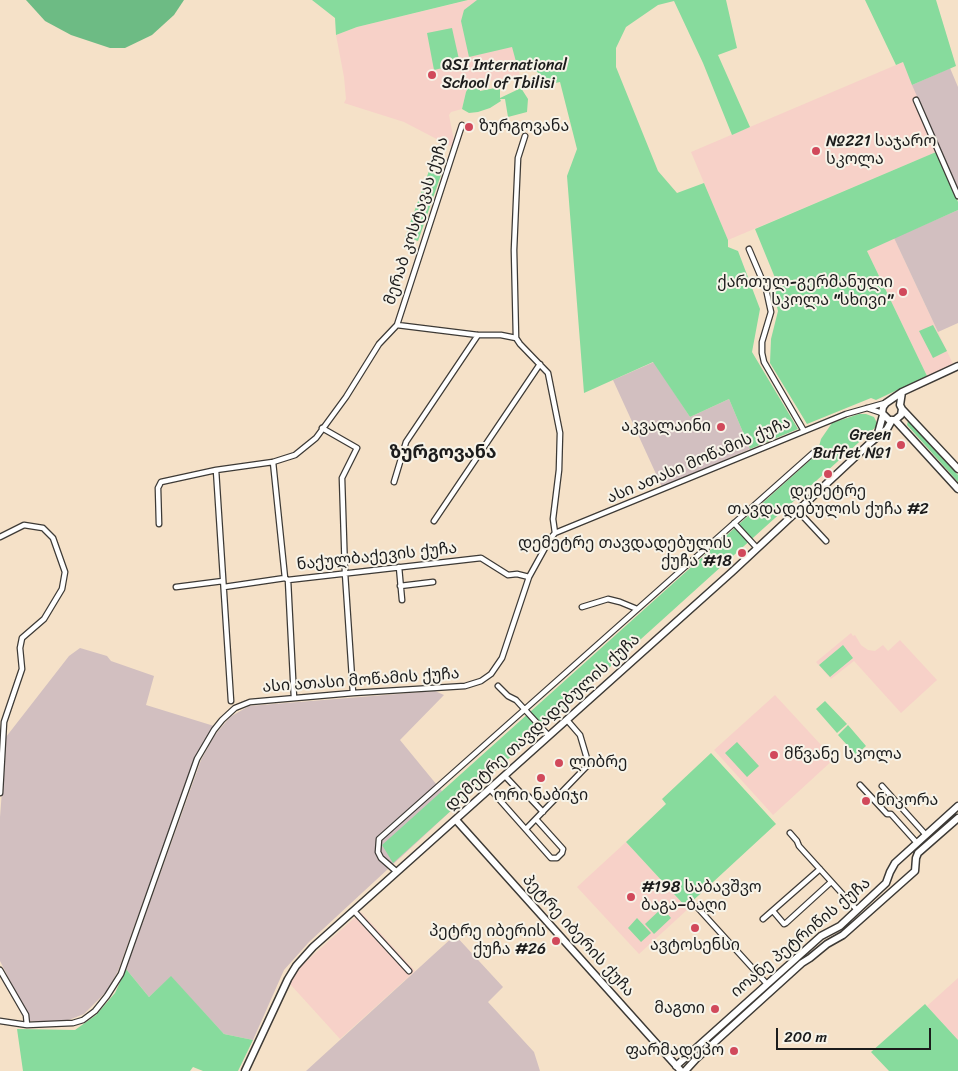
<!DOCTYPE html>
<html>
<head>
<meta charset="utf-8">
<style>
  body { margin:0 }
  #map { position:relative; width:958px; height:1071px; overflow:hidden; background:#f5e1c8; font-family:Sriracha,sans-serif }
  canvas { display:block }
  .scale { position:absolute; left:776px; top:1028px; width:155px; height:22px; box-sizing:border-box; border:2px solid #1c1c1c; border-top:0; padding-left:6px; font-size:15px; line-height:18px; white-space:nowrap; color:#1c1c1c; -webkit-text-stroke:4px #f7f3e8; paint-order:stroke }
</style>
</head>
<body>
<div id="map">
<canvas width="958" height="1071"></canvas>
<div class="scale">200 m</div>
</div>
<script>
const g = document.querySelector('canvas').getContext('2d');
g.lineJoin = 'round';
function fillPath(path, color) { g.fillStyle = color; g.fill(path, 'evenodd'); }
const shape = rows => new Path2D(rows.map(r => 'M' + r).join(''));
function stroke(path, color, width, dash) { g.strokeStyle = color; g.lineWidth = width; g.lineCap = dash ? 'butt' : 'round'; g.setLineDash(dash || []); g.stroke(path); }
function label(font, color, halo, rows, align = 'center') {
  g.font = font + ' Sriracha,"Noto Sans Georgian",sans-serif'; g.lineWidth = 4; g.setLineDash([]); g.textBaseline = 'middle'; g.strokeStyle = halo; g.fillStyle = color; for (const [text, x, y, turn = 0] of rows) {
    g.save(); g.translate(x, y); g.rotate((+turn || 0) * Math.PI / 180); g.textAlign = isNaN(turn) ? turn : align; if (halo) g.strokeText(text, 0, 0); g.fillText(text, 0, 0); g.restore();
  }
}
const built = shape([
  [469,0,500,0,520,76,470,84,466,92,462,109,451,112,449,115,454,141,452,147,404,122,344,103,346,99,344,77,336,35,357,27],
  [903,62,941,150,728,240,691,152],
  [894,238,953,364,927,376,867,251],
  [851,633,853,636,855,635,861,645,868,650,875,651,883,645,888,651,900,640,937,680,901,713,854,661,831,679,816,662],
  [775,695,834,759,773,815,714,750],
  [626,842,688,909,639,954,577,887],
  [361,912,415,971,340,1039,290,984,300,967],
  [958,978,958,1040,927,1006]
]);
const industrial = shape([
  [950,68,958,87,958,189,912,85],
  [958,210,958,323,938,332,894,238],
  [654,362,690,417,729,399,750,449,662,487,613,380],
  [80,648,107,656,111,661,154,676,146,705,214,726,196,755,118,971,107,991,84,1014,66,1021,30,1021,0,961,0,817,6,737,69,656],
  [435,691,444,695,400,740,455,807,309,942,284,970,253,1040,224,1034,171,977,149,997,126,969,201,760,214,736,230,717,249,706],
  [455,935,503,987,488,1002,534,1052,540,1071,306,1071]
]);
const green = shape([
  [312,0,468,0,357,27,336,35,335,18],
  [477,0,726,0,737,48,718,55,750,127,732,135,703,63,674,1,658,5,626,27,616,48,616,67,658,171,677,193,704,183,728,240,728,247,738,251,760,309,752,352,798,429,750,449,729,399,690,417,653,362,584,393,567,176,577,149,560,82,546,85,541,75,532,68,518,69,512,47,469,57,461,21,464,10],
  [865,0,936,0,956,66,912,85,903,62,896,65],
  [452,28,460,64,434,70,427,33],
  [469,86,479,86,480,91,500,87,500,98,521,88,528,99,527,112,508,117,505,99,500,99,501,101,490,108,478,112,469,113,462,109,466,92],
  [936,152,958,202,958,210,867,251,927,376,876,400,871,398,807,424,770,363,771,339,778,311,773,292,780,290,755,229],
  [429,171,441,175,418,241,405,237],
  [933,325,947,351,933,358,919,331],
  [859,414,866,414,874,417,878,425,393,863,382,845,817,454,821,439,832,423],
  [908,421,958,475,958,482,907,425],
  [843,645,853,658,830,677,819,665],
  [825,701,847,724,837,733,816,709],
  [848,725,866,746,856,755,838,735],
  [737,742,759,766,747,777,725,753],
  [711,753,776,824,686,907,626,842,666,804,662,799],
  [662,908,671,918,654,934,645,924],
  [637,918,651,933,641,942,628,928],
  [126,969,149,997,171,976,224,1034,253,1040,238,1071,203,1071,193,1067,190,1071,23,1071,17,1029,75,1030,96,1015,115,993],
  [925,1004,958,1040,958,1071,889,1071,871,1052]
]);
const forest = shape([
  [26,0,184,0,174,15,152,35,125,48,110,48,71,35,45,21]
]);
const street = shape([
  [916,100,958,196],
  [749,249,766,289,771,312,762,342,762,353,764,362,804,431],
  [397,325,478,335,501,335,516,338,520,344,548,373,560,433,559,470,553,519,555,533],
  [516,338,514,250,516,203,518,158,525,136],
  [867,408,882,413],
  [322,428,357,448,342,478,345,573,353,693],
  [273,462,285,578],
  [216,470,231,701],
  [394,482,406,442,478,335],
  [797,510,826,541],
  [434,521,540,364],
  [734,523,757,548],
  [159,524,158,488,161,482,216,470,273,462,295,455,316,438,346,397,379,344,397,325,462,125],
  [0,537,24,525,43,528,53,538,65,572,62,589,44,619,22,638,20,648,22,669,4,722,0,793],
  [399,567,402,600],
  [288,580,294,698],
  [400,586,433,582],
  [176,587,223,581],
  [224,587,285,578,288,580,481,558,508,575,517,574,529,577],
  [582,607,608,599,620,602,637,609],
  [498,686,508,696,516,700,549,736],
  [505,776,520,792,528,796,543,812],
  [860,785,887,814,891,814,917,843],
  [882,786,926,835],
  [490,789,551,858,557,858,562,853,563,849,536,819],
  [526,829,587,766,588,762,580,735,567,720],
  [790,833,797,841,799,846,857,910],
  [397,872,381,858,378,852,379,839,813,453],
  [697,907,767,984],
  [354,911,409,971],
  [773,911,784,924,786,923,831,882],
  [763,919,820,869],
  [0,970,26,1015,27,1025],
  [0,1021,27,1025,73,1023,83,1020,95,1011,107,996,121,974,197,759,214,730,222,720,235,708,250,702,353,693,465,686,481,681,491,674,502,658,529,577,550,539,555,533,846,414,885,403]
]);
const secondary = shape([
  [902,392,900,405,902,409,901,415,895,420,889,420,882,413,883,407,886,403,902,392,958,366],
  [902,409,958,469],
  [895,420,958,489],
  [878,436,887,429,892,420],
  [456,820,681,1071],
  [676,1066,821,936,840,926,886,883,890,872,895,863,958,806],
  [245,1071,288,979,296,966,313,947,733,571,869,444,877,437,883,415],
  [685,1071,696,1059,802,963,810,958,827,944,843,935,915,871,916,858,918,853,958,818]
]);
const markers = [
  [432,75,5,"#d1495b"],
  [469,127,5,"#d1495b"],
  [816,151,5,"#d1495b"],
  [903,292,5,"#d1495b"],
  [721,427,5,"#d1495b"],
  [901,445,5,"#d1495b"],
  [828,474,5,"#d1495b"],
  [742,553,5,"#d1495b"],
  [774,755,5,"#d1495b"],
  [559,763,5,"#d1495b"],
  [541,778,5,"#d1495b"],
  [866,801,5,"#d1495b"],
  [631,897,5,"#d1495b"],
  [695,928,5,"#d1495b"],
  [556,941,5,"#d1495b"],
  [715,1009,5,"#d1495b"],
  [734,1051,5,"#d1495b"]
];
const poiNames = [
  ["QSI International",442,66],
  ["School of Tbilisi",442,84],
  ["ზურგოვანა",479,127],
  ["№221 საჯარო",826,142],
  ["სკოლა",826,160],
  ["ქართულ-გერმანული",893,283,"right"],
  ["სკოლა \"სხივი\"",893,301,"right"],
  ["აკვალაინი",711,427,"right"],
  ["Green",891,436,"right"],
  ["Buffet №1",891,454,"right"],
  ["დემეტრე",828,492,"center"],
  ["თავდადებულის ქუჩა #2",828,510,"center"],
  ["დემეტრე თავდადებულის",732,544,"right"],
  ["ქუჩა #18",732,562,"right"],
  ["მწვანე სკოლა",784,755],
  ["ლიბრე",569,763],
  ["ორი ნაბიჯი",541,796,"center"],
  ["ნიკორა",876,801],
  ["#198 საბავშვო",641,888],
  ["ბაგა–ბაღი",641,906],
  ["პეტრე იბერის",546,932,"right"],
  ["ქუჩა #26",546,950,"right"],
  ["ავტოსენსი",695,946,"center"],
  ["მაგთი",705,1009,"right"],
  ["ფარმადეპო",724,1051,"right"]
];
const streetNames = [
  ["მერაბ კოსტავას ქუჩა",417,221,-72],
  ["ასი ათასი მოწამის ქუჩა",699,461,-23],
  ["ნაქულბაქევის ქუჩა",377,557,-6],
  ["ასი ათასი მოწამის ქუჩა",361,681,-4],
  ["დემეტრე თავდადებულის ქუჩა",543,723,-42],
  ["პეტრე იბერის ქუჩა",578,936,48],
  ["იოანე პეტრიწის ქუჩა",801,938,-40]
];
const neighbourhoodNames = [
  ["ზურგოვანა",443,453]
];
fillPath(built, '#f7d1c8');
fillPath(industrial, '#d2bfc0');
fillPath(green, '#87db9d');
fillPath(forest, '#6dbb84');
stroke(street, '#3d3a36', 7);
stroke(secondary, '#3d3a36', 9);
stroke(street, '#fff', 4.5);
stroke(secondary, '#fff', 6);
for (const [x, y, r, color] of markers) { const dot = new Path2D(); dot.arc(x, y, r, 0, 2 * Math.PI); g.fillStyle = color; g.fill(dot); stroke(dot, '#f7f3e8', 2); }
label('16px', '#1c1c1c', '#f7f3e8', poiNames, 'left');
label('16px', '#1c1c1c', '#f7f3e8', streetNames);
label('bold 18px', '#1c1c1c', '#f7f3e8', neighbourhoodNames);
</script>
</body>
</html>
